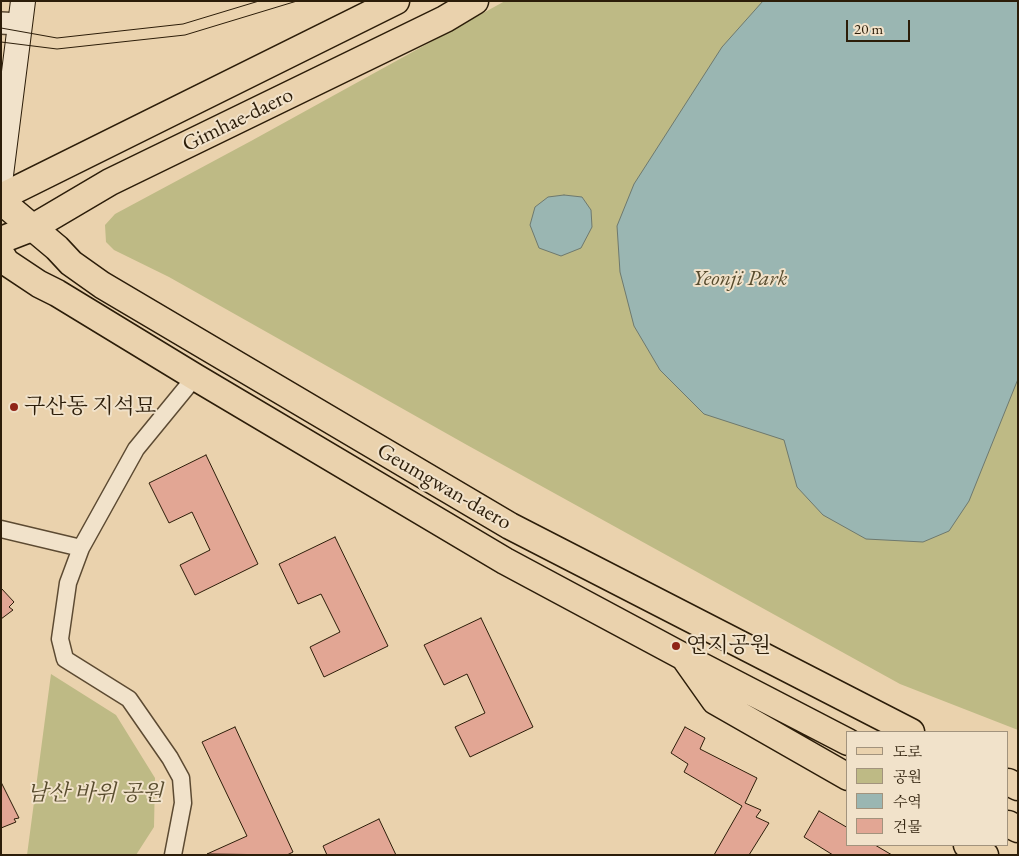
<!DOCTYPE html>
<html>
<head>
<meta charset="utf-8">
<style>
  body { margin:0 }
  #map { position:relative; width:1019px; height:856px; overflow:hidden; background:#ead2ad; font-family:"EB Garamond","Noto Serif KR",serif }
  canvas { display:block }
  .frame { position:absolute; inset:0; border:2px solid #2c1d09; pointer-events:none }
  .legend { position:absolute; left:846px; top:731px; width:162px; height:115px; box-sizing:border-box; background:#f1e2ca; border:1px solid #a2937d; margin:0; padding:6px 9px; list-style:none; font-size:15px; color:#2c1d09 }
  .legend li { display:flex; align-items:center; gap:10px; height:25px }
  .legend b { width:25px; border:1px solid #a2937d }
  .scale { position:absolute; left:846px; top:20px; width:64px; height:22px; box-sizing:border-box; border:2px solid #2c1d09; border-top:0; padding-left:6px; font-size:15px; line-height:18px; white-space:nowrap; color:#2c1d09; -webkit-text-stroke:4px #f1e2ca; paint-order:stroke }
</style>
</head>
<body>
<div id="map">
<canvas width="1019" height="856"></canvas>
<div class="frame"></div>
<ul class="legend">
<li><b style="height:6px;background:#ead2ad"></b>도로</li>
<li><b style="height:14px;background:#beba85"></b>공원</li>
<li><b style="height:14px;background:#9ab6b2"></b>수역</li>
<li><b style="height:14px;background:#e2a694"></b>건물</li>
</ul>
<div class="scale">20 m</div>
</div>
<script>
const g = document.querySelector('canvas').getContext('2d');
g.lineJoin = 'round';
function fillPath(path, color) { g.fillStyle = color; g.fill(path, 'evenodd'); }
const shape = rows => new Path2D(rows.map(r => 'M' + r).join(''));
function stroke(path, color, width, dash) { g.strokeStyle = color; g.lineWidth = width; g.lineCap = dash ? 'butt' : 'round'; g.setLineDash(dash || []); g.stroke(path); }
function label(font, color, halo, rows, align = 'center') {
  g.font = font + ' "EB Garamond","Noto Serif KR",serif'; g.lineWidth = 4; g.setLineDash([]); g.textBaseline = 'middle'; g.strokeStyle = halo; g.fillStyle = color; for (const [text, x, y, turn = 0] of rows) {
    g.save(); g.translate(x, y); g.rotate((+turn || 0) * Math.PI / 180); g.textAlign = isNaN(turn) ? turn : align; if (halo) g.strokeText(text, 0, 0); g.fillText(text, 0, 0); g.restore();
  }
}
const green = shape([
  [505,1,1018,1,1018,730,900,684,467,445,169,277,114,250,106,242,105,225,115,214,251,141],
  [51,674,116,715,155,778,154,827,136,855,27,855]
]);
const water = shape([
  [763,1,1018,1,1018,379,969,501,949,531,923,542,866,539,823,515,797,487,784,440,704,414,660,370,634,326,620,272,617,226,634,184,722,47,763,1],
  [564,195,582,197,591,210,592,227,581,248,561,256,539,248,530,225,535,207,548,197,564,195]
]);
const building = shape([
  [206,455,258,564,195,595,180,565,210,550,192,512,169,523,149,483,206,455],
  [335,537,388,646,324,677,310,647,340,632,321,594,298,604,279,564,335,537],
  [1,588,14,602,9,607,13,610,1,619,1,588],
  [481,618,533,727,470,757,455,727,485,713,467,674,444,685,424,645,481,618],
  [235,727,293,852,287,855,207,854,247,836,202,742,235,727],
  [685,727,705,738,700,749,757,778,745,803,761,810,756,817,769,823,749,855,714,855,742,806,684,772,688,764,671,753,685,727],
  [1,782,19,818,14,819,16,822,1,828,1,782],
  [819,811,848,828,848,845,875,845,892,855,833,855,804,837,819,811],
  [379,819,396,855,327,855,323,846,379,819]
]);
const minor = shape([
  [1,529,81,548],
  [173,855,183,803,181,778,170,758,129,699,65,659,60,639,68,583,81,548,136,449,195,377]
]);
const tertiary = shape([
  [1,23,20,24]
]);
const secondary = shape([
  [1,175,23,1]
]);
const primary = shape([
  [1,197,396,1],
  [1,201,57,248,71,263,102,285,510,526,911,732],
  [1,240,32,228,110,182,445,19,475,1],
  [1,254,6,262,39,284,57,293,195,377,505,561,684,657,848,742],
  [686,660,715,701,848,777],
  [1008,782,1018,787],
  [1008,824,1018,829],
  [967,845,985,855]
]);
const tram = shape([
  [1,28,57,38,183,24,259,1],
  [1,42,57,49,185,35,297,1]
]);
const markers = [
  [14,407,5,"#8f2418"],
  [676,646,5,"#8f2418"]
];
const streetNames = [
  ["Gimhae-daero",238,120,-26],
  ["Geumgwan-daero",444,487,30]
];
const parkNames = [
  ["Yeonji Park",740,279],
  ["남산 바위 공원",95,794]
];
const poiNames = [
  ["구산동 지석묘",24,407],
  ["연지공원",686,646]
];
fillPath(green, '#beba85');
fillPath(water, '#9ab6b2');
stroke(water, '#6e796e', 1);
fillPath(building, '#e2a694');
stroke(building, '#2c1d09', 1);
stroke(minor, '#5c4a32', 19);
stroke(tertiary, '#5c4a32', 24);
stroke(secondary, '#2c1d09', 26);
stroke(primary, '#2c1d09', 29);
stroke(minor, '#f1e2ca', 16);
stroke(tertiary, '#f1e2ca', 21);
stroke(secondary, '#f1e2ca', 24);
stroke(primary, '#ead2ad', 26);
stroke(tram, '#2c1d09', 1);
for (const [x, y, r, color] of markers) { const dot = new Path2D(); dot.arc(x, y, r, 0, 2 * Math.PI); g.fillStyle = color; g.fill(dot); stroke(dot, '#f1e2ca', 2); }
label('22px', '#2c1d09', '#f1e2ca', streetNames);
label('italic 22px', '#584c2e', '#f1e2ca', parkNames);
label('22px', '#2c1d09', '#f1e2ca', poiNames, 'left');
</script>
</body>
</html>
